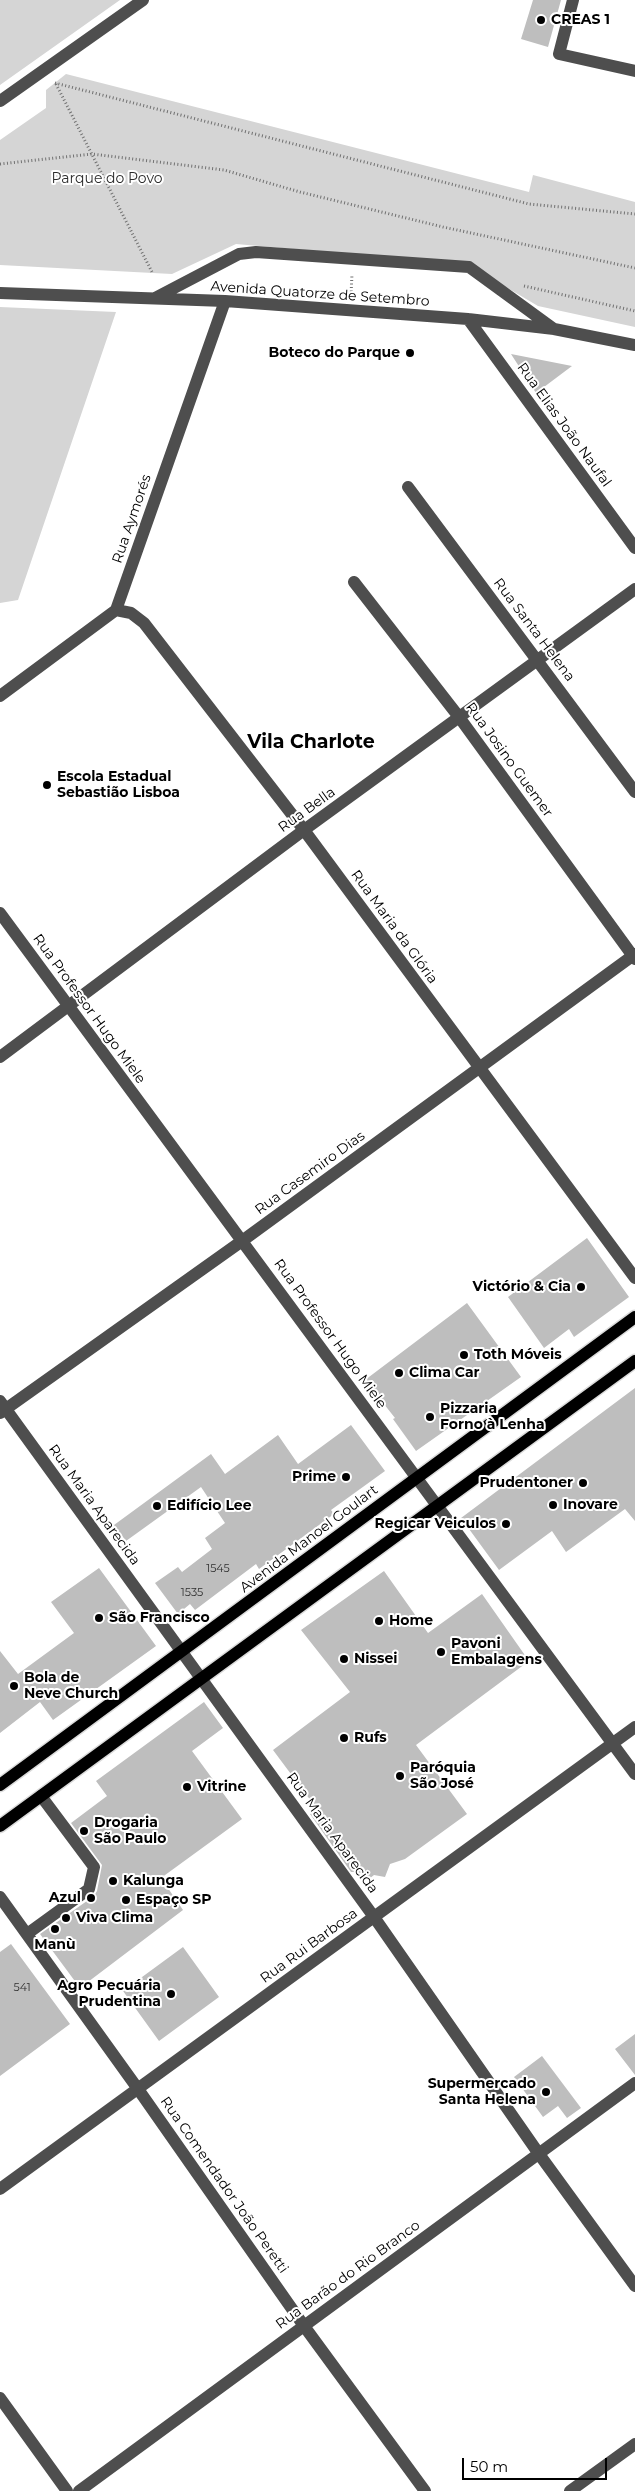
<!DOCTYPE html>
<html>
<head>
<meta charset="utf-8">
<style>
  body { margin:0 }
  #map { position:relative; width:635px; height:2491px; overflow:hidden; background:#fff; font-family:Montserrat,sans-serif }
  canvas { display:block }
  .scale { position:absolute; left:462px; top:2458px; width:145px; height:22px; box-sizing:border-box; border:2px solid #000; border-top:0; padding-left:6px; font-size:15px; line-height:18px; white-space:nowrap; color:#000; -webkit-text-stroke:4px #fff; paint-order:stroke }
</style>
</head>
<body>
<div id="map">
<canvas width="635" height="2491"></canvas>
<div class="scale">50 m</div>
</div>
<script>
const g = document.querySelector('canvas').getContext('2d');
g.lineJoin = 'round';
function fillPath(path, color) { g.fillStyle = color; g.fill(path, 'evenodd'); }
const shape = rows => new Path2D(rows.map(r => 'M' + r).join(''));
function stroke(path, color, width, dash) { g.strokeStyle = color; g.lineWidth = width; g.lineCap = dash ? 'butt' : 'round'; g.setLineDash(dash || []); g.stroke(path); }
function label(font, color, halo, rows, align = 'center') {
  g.font = font + ' Montserrat,sans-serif'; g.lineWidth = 4; g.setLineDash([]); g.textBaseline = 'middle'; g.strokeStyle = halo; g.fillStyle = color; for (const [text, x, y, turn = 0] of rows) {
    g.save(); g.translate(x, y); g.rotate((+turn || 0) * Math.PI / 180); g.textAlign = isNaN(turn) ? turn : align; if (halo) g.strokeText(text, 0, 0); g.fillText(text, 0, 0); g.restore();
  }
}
const green = shape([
  [0,0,120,0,0,85],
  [66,74,529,192,533,175,635,202,635,327,538,306,467,264,236,244,172,274,0,265,0,140,46,108,46,90],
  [0,307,116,312,18,600,0,603]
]);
const building = shape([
  [533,0,561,0,548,47,521,39],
  [511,354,572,366,536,393],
  [587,1238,629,1297,574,1337,569,1329,544,1348,508,1297],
  [467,1303,521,1377,416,1451,393,1419,395,1418,365,1380],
  [635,1388,635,1521,625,1509,566,1552,552,1531,499,1570,461,1518],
  [351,1425,385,1471,331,1510,334,1514,259,1569,256,1564,195,1610,190,1604,178,1614,155,1583,178,1567,182,1572,212,1549,205,1538,225,1523,201,1487,126,1541,114,1525,211,1454,225,1474,278,1435,298,1464],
  [99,1568,156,1646,53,1720,40,1702,0,1733,0,1651,18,1674,74,1633,51,1602],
  [384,1571,428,1633,482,1594,529,1661,416,1745,467,1814,405,1859,390,1864,385,1877,374,1875,369,1879,363,1879,355,1872,351,1872,310,1814,317,1809,273,1750,350,1692,301,1630],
  [204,1702,223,1728,192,1751,242,1819,161,1878,183,1910,80,1988,40,1934,94,1896,97,1891,102,1865,71,1823,107,1796,96,1781],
  [11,1944,70,2024,0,2076,0,1952],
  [183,1947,219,1997,159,2041,123,1991],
  [635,2034,635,2075,615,2049],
  [542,2056,581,2108,567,2118,558,2106,543,2117,514,2077]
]);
const path = shape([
  [55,83,529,204,635,214],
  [56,84,153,274],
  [0,164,92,154,224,170,300,192,443,227,635,268],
  [524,286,635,311],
  [351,295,352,274]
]);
const minor = shape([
  [573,0,559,54,635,71],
  [0,101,143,0],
  [0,293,225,301,468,319,554,329,635,345],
  [155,298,239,254,256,252,469,267,554,329],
  [468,319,635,548],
  [408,487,635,792],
  [354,582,459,717,635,959],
  [116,610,131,613,144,623,304,830,635,1278],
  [0,696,116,610,225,301],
  [0,913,635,1774],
  [0,1057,304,830,635,589],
  [0,1401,374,1917,539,2154,635,2286],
  [0,1413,242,1241,635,954],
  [0,1897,138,2089,304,2326,425,2491],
  [27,1934,89,1889,94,1867,41,1796],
  [0,2189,635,1727],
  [0,2398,67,2491],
  [79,2491,635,2083],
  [570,2491,635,2444]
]);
const major = shape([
  [0,1785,635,1317],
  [0,1826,635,1361]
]);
const markers = [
  [541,20,5,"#000"],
  [410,353,5,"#000"],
  [47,785,5,"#000"],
  [581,1287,5,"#000"],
  [464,1355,5,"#000"],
  [399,1373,5,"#000"],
  [430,1417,5,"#000"],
  [346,1477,5,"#000"],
  [583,1483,5,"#000"],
  [553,1505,5,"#000"],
  [157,1506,5,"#000"],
  [506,1524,5,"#000"],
  [99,1618,5,"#000"],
  [379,1621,5,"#000"],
  [441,1652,5,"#000"],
  [344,1659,5,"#000"],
  [14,1686,5,"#000"],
  [344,1738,5,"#000"],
  [400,1776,5,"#000"],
  [187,1787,5,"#000"],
  [84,1831,5,"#000"],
  [113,1881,5,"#000"],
  [91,1898,5,"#000"],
  [126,1900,5,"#000"],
  [66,1918,5,"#000"],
  [55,1929,5,"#000"],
  [171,1994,5,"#000"],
  [546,2092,5,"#000"]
];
const numberNames = [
  ["1545",218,1569],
  ["1535",192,1593],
  ["541",22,1988]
];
const poiNames = [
  ["CREAS 1",551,20],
  ["Boteco do Parque",400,353,"right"],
  ["Escola Estadual",57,777],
  ["Sebastião Lisboa",57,793],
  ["Victório & Cia",571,1287,"right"],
  ["Toth Móveis",474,1355],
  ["Clima Car",409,1373],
  ["Pizzaria",440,1409],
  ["Forno à Lenha",440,1425],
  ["Prime",336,1477,"right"],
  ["Prudentoner",573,1483,"right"],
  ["Inovare",563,1505],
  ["Edifício Lee",167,1506],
  ["Regicar Veiculos",496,1524,"right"],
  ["São Francisco",109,1618],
  ["Home",389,1621],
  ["Pavoni",451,1644],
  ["Embalagens",451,1660],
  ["Nissei",354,1659],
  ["Bola de",24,1678],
  ["Neve Church",24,1694],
  ["Rufs",354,1738],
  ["Paróquia",410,1768],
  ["São José",410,1784],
  ["Vitrine",197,1787],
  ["Drogaria",94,1823],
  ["São Paulo",94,1839],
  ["Kalunga",123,1881],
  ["Azul",81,1898,"right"],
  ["Espaço SP",136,1900],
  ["Viva Clima",76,1918],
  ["Manù",55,1945,"center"],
  ["Agro Pecuária",161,1986,"right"],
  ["Prudentina",161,2002,"right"],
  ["Supermercado",536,2084,"right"],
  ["Santa Helena",536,2100,"right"]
];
const parkNames = [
  ["Parque do Povo",107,179]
];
const streetNames = [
  ["Avenida Quatorze de Setembro",320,294,4],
  ["Rua Elias João Naufal",564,425,54],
  ["Rua Aymorés",132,519,-71],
  ["Rua Santa Helena",534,630,53],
  ["Rua Josino Guemer",509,760,54],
  ["Rua Bella",307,810,-36],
  ["Rua Maria da Glória",394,927,54],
  ["Rua Professor Hugo Miele",89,1009,54],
  ["Rua Casemiro Dias",310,1173,-36],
  ["Rua Professor Hugo Miele",330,1334,54],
  ["Rua Maria Aparecida",94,1505,54],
  ["Avenida Manoel Goulart",309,1539,-37],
  ["Rua Maria Aparecida",332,1833,54],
  ["Rua Rui Barbosa",309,1946,-36],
  ["Rua Comendador João Peretti",224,2185,55],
  ["Rua Barão do Rio Branco",348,2275,-36]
];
const districtNames = [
  ["Vila Charlote",311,742]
];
fillPath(green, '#d5d5d5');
fillPath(building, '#bebebe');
stroke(major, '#dbdbdb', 15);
stroke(path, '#707070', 3, [1, 2.5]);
stroke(minor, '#4e4e4e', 12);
stroke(major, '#000', 12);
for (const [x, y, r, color] of markers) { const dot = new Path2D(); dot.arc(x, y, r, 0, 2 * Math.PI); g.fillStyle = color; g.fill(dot); stroke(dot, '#fff', 2); }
label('11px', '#303030', null, numberNames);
label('bold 14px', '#000', '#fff', poiNames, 'left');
label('14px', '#2c2c2c', '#fff', parkNames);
label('14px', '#000', '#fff', streetNames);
label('bold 19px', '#000', '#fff', districtNames);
</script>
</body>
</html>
